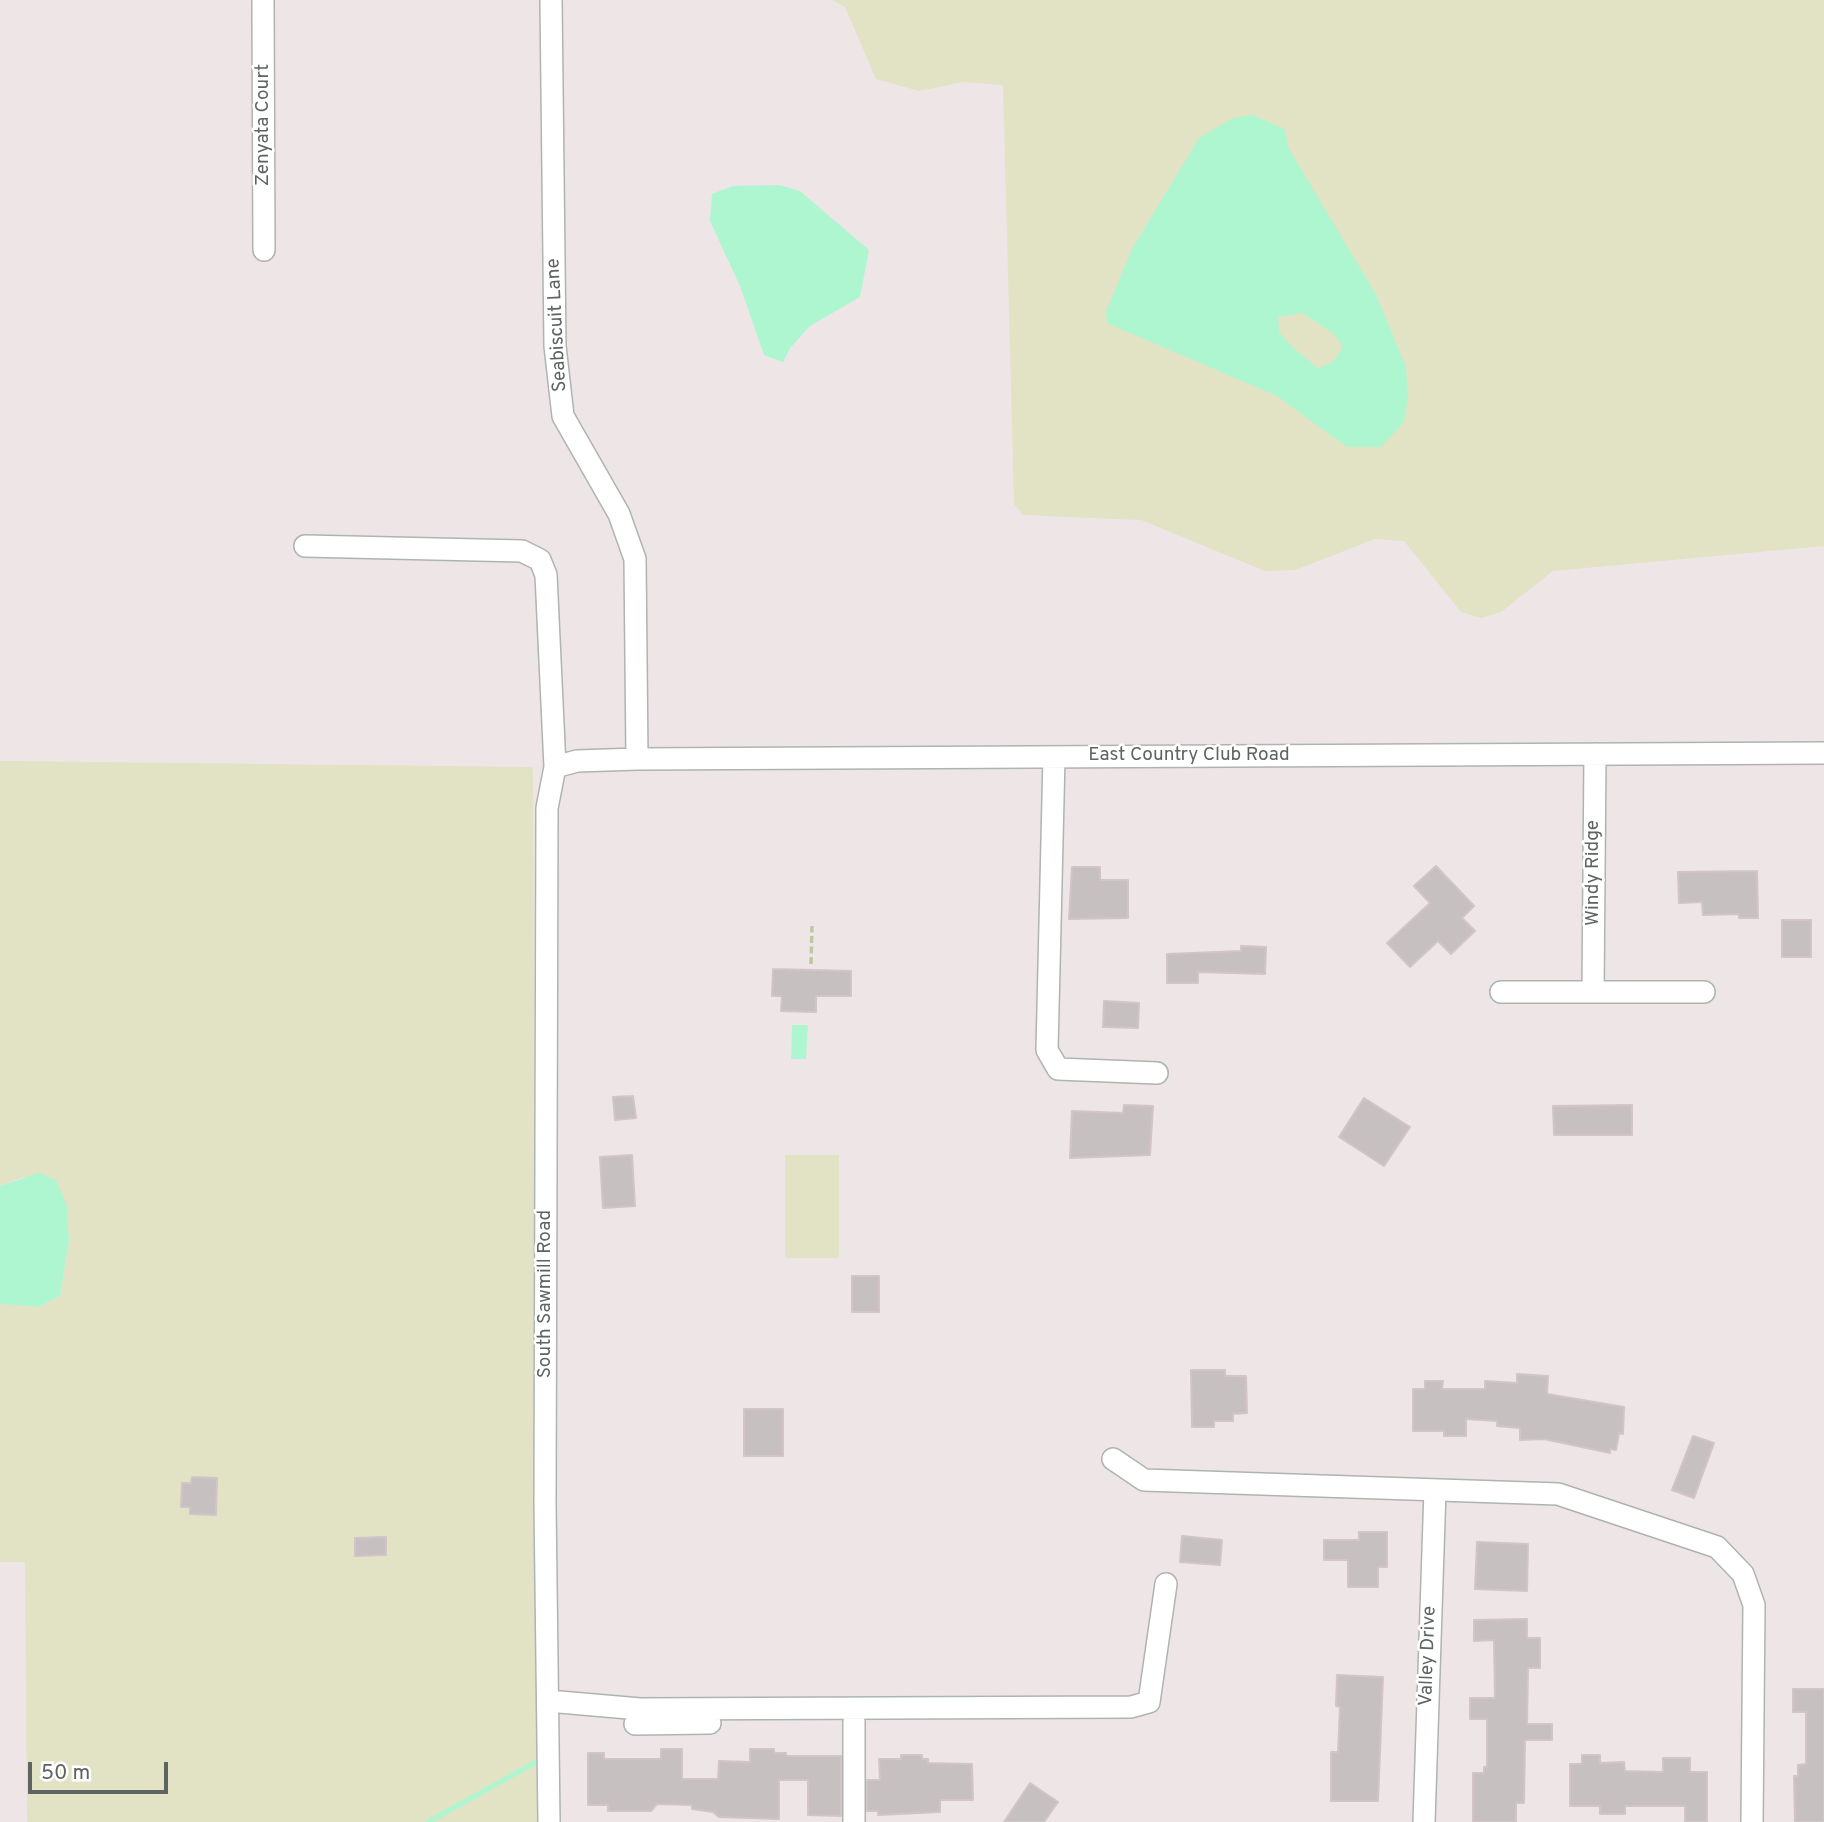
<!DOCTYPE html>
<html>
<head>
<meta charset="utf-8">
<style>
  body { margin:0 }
  #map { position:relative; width:1824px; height:1822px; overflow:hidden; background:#eee5e7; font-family:Overpass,sans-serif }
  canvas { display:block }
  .scale { position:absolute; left:28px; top:1762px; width:140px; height:32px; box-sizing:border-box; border:4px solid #5d6461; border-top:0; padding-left:9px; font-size:21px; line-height:24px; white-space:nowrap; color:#5d6461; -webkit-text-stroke:5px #fff; paint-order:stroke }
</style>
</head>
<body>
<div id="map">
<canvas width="1824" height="1822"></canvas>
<div class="scale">50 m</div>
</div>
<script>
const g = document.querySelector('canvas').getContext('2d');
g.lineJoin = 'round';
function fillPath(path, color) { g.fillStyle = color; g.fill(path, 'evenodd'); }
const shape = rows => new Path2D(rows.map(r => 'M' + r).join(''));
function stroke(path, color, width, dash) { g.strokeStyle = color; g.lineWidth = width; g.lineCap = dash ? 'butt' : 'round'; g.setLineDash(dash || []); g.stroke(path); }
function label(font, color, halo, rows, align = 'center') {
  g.font = font + ' Overpass,sans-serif'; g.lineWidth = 5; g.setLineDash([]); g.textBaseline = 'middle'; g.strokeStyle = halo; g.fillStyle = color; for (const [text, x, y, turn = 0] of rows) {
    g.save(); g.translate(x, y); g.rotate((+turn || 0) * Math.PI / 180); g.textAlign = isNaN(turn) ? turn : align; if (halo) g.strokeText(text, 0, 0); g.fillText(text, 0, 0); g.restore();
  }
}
const green = shape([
  [832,0,1824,0,1824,546,1553,571,1501,612,1481,618,1461,612,1404,541,1375,539,1295,570,1265,571,1141,520,1023,515,1014,504,1003,85,963,82,919,91,876,79,845,7],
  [0,761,533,767,537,1822,27,1822,25,1562,0,1562,0,1304,38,1307,60,1296,69,1241,67,1206,23,1177,0,1186],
  [785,1155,839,1155,839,1258,785,1258]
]);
const water = shape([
  [1253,115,1284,129,1289,149,1376,295,1406,367,1408,396,1404,422,1381,447,1347,447,1277,396,1107,323,1106,312,1132,249,1199,138,1233,118],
  [1302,313,1333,333,1343,347,1332,363,1318,368,1293,348,1279,332,1278,317],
  [779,185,800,191,869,250,860,297,810,326,790,348,783,362,764,355,740,286,710,221,712,194,733,186],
  [792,1025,808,1025,806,1059,791,1059],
  [39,1173,56,1180,67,1206,69,1241,60,1296,38,1307,0,1304,0,1186]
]);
const stream = shape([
  [428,1822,540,1760]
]);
const building = shape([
  [1436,866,1474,906,1462,918,1475,931,1451,954,1438,941,1410,967,1387,943,1430,903,1414,886,1436,866],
  [1072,867,1100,867,1100,880,1128,880,1128,918,1069,919,1072,867],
  [1757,871,1758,918,1739,918,1739,914,1703,915,1702,902,1679,903,1678,872,1757,871],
  [1782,920,1811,920,1811,957,1782,957,1782,920],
  [1241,946,1266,947,1265,974,1198,972,1198,983,1167,983,1167,954,1241,951,1241,946],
  [773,969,851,971,851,996,816,996,816,1012,781,1011,782,996,772,996,773,969],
  [1104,1001,1139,1003,1138,1028,1103,1027,1104,1001],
  [633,1096,636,1118,615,1120,613,1097,633,1096],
  [1364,1098,1410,1127,1384,1166,1339,1137,1364,1098],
  [1124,1105,1153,1106,1150,1155,1070,1158,1072,1111,1123,1113,1124,1105],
  [1632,1105,1632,1135,1554,1135,1553,1106,1632,1105],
  [632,1155,635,1206,603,1208,600,1157,632,1155],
  [852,1276,879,1276,879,1312,852,1312,852,1276],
  [1191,1370,1225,1370,1225,1376,1246,1376,1247,1413,1233,1414,1233,1421,1214,1421,1214,1427,1192,1427,1191,1370],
  [1517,1374,1548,1376,1547,1394,1624,1407,1623,1434,1619,1433,1616,1450,1610,1449,1610,1453,1544,1439,1520,1440,1520,1428,1497,1426,1497,1421,1466,1419,1466,1436,1444,1436,1444,1431,1413,1431,1413,1389,1425,1389,1425,1381,1443,1381,1442,1389,1485,1389,1485,1381,1517,1383,1517,1374],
  [744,1409,783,1409,783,1456,744,1456,744,1409],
  [1693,1436,1714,1443,1694,1498,1672,1490,1693,1436],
  [192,1477,217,1478,216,1515,190,1514,190,1507,181,1507,182,1483,191,1483,192,1477],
  [1359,1532,1387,1532,1387,1567,1378,1567,1378,1587,1348,1587,1348,1560,1324,1560,1324,1540,1359,1540,1359,1532],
  [1182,1536,1222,1540,1220,1565,1180,1562,1182,1536],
  [386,1537,386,1555,355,1556,355,1538,386,1537],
  [1477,1542,1528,1544,1527,1591,1475,1589,1477,1542],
  [1527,1619,1527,1638,1540,1638,1540,1668,1528,1668,1527,1724,1552,1724,1552,1740,1525,1740,1524,1803,1516,1803,1516,1822,1473,1822,1473,1773,1484,1773,1484,1767,1487,1767,1487,1719,1470,1719,1470,1698,1495,1698,1494,1640,1474,1641,1474,1620,1527,1619],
  [1337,1675,1383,1677,1378,1801,1331,1801,1331,1752,1338,1752,1340,1707,1336,1706,1337,1675],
  [1793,1689,1824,1689,1824,1822,1795,1822,1794,1776,1798,1776,1798,1765,1806,1764,1806,1712,1793,1712,1793,1689],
  [661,1749,682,1749,682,1779,718,1779,719,1761,750,1762,750,1749,774,1749,774,1753,786,1753,786,1756,841,1756,841,1816,808,1815,808,1780,779,1780,779,1819,719,1817,713,1812,692,1809,692,1805,657,1804,651,1811,608,1811,608,1805,588,1805,588,1753,604,1753,604,1759,661,1759,661,1749],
  [901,1755,922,1755,922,1759,928,1759,928,1763,972,1764,973,1800,940,1800,940,1812,878,1815,878,1811,867,1811,867,1780,880,1780,879,1759,901,1759,901,1755],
  [1582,1755,1600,1755,1600,1763,1624,1762,1625,1771,1663,1772,1663,1758,1690,1758,1690,1772,1707,1772,1707,1822,1685,1822,1685,1806,1625,1806,1625,1814,1600,1814,1600,1806,1570,1806,1570,1764,1582,1764,1582,1755],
  [1030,1783,1058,1802,1044,1822,1004,1822,1030,1783]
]);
const path = shape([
  [811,964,812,926]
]);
const minor = shape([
  [263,0,264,250],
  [551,0,555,346,563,416,619,514,635,559,637,759],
  [305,546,522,551,540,560,546,575,555,767,547,808,545,1503,549,1822],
  [1054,757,1047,1050,1058,1069,1157,1073],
  [555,767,577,761,637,759,1824,753],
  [1501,992,1704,992],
  [1593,992,1595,754],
  [1113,1459,1144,1480,1558,1494,1717,1547,1743,1574,1754,1605,1752,1822],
  [548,1701,640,1709,1131,1707,1149,1702,1166,1584],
  [854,1721,854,1822],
  [635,1724,710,1723],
  [1424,1822,1435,1490]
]);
const streetNames = [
  ["Zenyata Court",264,125,-90],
  ["Seabiscuit Lane",558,325,-93],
  ["East Country Club Road",1189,756],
  ["Windy Ridge",1594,873,-90],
  ["South Sawmill Road",546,1294,-90],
  ["Valley Drive",1429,1656,-88]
];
fillPath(green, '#e2e2c5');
fillPath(water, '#aef6cf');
stroke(stream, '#aef6cf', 5);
fillPath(building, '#c6c0c1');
stroke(building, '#d2c4c8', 2);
stroke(minor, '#aeb4b2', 24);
stroke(path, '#bcc8a2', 3.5, [7, 3.5]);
stroke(minor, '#fff', 21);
label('19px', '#5d6461', '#fff', streetNames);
</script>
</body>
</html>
